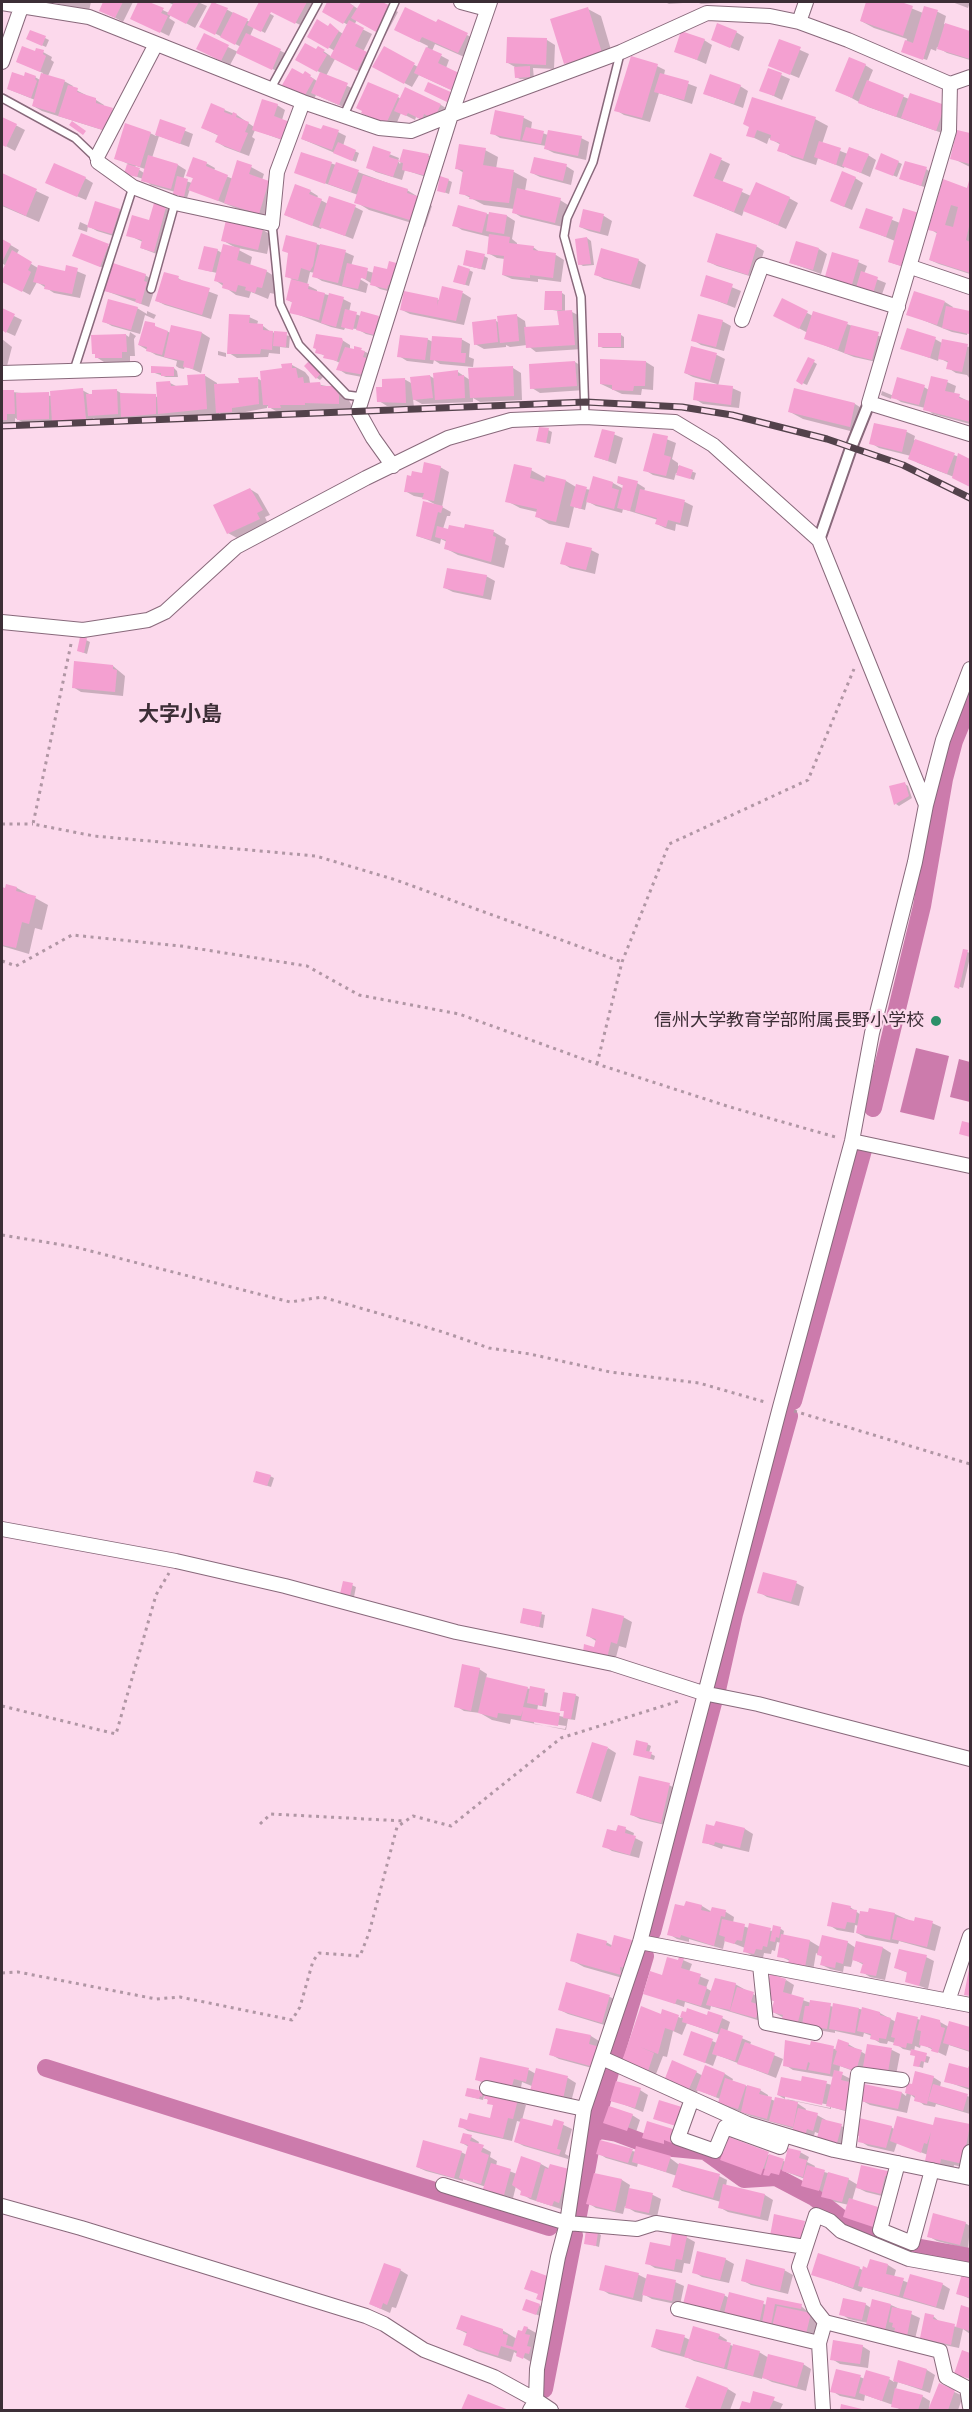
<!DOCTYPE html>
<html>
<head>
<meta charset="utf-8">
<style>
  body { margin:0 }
  #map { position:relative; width:972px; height:2412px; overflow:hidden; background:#fcd9ec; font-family:"Open Sans",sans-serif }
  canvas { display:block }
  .frame { position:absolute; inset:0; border:3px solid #3c2e36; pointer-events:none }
</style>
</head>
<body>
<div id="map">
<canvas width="972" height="2412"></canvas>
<div class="frame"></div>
</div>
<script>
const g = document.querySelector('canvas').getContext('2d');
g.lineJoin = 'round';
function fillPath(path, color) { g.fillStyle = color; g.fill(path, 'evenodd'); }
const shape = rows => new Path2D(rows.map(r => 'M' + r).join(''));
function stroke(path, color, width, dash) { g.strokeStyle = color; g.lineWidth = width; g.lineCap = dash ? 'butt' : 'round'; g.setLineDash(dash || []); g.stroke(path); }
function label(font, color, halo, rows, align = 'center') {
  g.font = font + ' "Open Sans","Noto Sans JP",sans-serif'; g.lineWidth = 4.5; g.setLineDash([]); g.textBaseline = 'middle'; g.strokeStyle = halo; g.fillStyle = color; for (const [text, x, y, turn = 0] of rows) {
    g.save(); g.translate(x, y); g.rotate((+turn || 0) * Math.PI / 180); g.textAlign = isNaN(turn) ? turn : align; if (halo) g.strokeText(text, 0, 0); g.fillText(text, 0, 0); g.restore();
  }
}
const water = shape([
  [916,1048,949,1056,934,1120,900,1112],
  [959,1059,970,1062,970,1102,950,1097]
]);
const shadow = shape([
  [50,2,91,2,89,11],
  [105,2,133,2,123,22,101,10],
  [140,2,146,2,169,13,174,5,167,2,198,2,207,6,195,28,171,15,169,18,175,22,169,36,132,18],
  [213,2,250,22,258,7,274,16,265,33,254,27,250,36,289,55,281,73,237,52,230,65,206,53,204,35,238,52,241,47,201,26],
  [261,2,314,2,317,3,304,27,259,4],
  [329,2,348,2,358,9,362,2,379,2,398,12,385,36,357,20,354,25,372,34,363,52,374,58,365,74,335,59,326,76,356,90,348,109,316,95,313,101,284,84,303,76,305,73,317,81,321,73,297,59,317,51,319,48,332,57,335,51,309,36,328,28,330,25,343,34,348,25,324,11],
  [665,2,719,2,719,3,701,4,697,2,669,4],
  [868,2,896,2,923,13,925,8,938,12,946,16,944,24,970,32,970,60,947,53,937,47,936,51,931,49,927,60,906,53,903,51,907,39,874,28,861,21],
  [952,2,970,2,968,8],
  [588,9,601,16,614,60,578,70,565,63],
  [437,24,467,35,480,42,471,60,435,44,432,51,449,60,446,68,459,74,460,94,419,75,412,87,374,67,385,48,418,67,428,46,408,36],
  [736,32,744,37,739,51,713,40],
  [45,38,49,40,46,47,32,41],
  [509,38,547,40,555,45,554,69,533,68,534,79,520,79,516,77,515,67,508,63],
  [704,40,712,45,706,64,676,51],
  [780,41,809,54,799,78,770,66],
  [43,52,52,57,51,60,54,62,48,76,64,81,73,86,72,88,86,95,85,96,96,100,104,105,104,107,121,115,115,134,42,111,33,106,35,100,8,89,25,78,35,77,40,80,43,73,18,62],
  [865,65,873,70,868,82,909,99,945,107,945,134,868,107,837,90],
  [657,66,665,70,664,75,697,87,692,104,659,93,650,122,624,115,616,110],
  [781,75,790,79,782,100,761,90],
  [740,86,748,91,743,108,705,94],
  [406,89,441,105,449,110,431,123,416,117,415,120,401,113,395,127,371,117,398,97,401,99],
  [753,99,815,119,828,126,822,144,848,154,868,155,876,160,870,177,845,166,844,168,818,158,816,165,792,157,779,150,781,145,769,138,767,144,748,135],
  [212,105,237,115,254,127,277,105,285,110,282,120,293,144,255,130,252,137,255,139,249,156,225,147,217,142,219,136,203,128],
  [496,112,524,118,532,122,531,129,548,135,581,138,589,142,586,160,554,153,546,149,546,146,500,138,492,133],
  [2,118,25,130,15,151,2,144],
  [161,121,193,134,189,147,159,136,152,158,178,165,186,170,183,180,192,183,194,179,188,175,206,163,215,168,214,171,233,179,251,167,264,174,262,180,282,190,272,220,238,209,190,189,187,198,178,195,175,192,151,185,143,179,126,173,128,164,116,158,150,133,156,136],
  [136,166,145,169,144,173,135,167],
  [322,131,338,132,346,136,343,146,359,153,356,162,302,139],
  [958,132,970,135,970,167,952,158],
  [374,148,399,158,398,161,400,164,404,150,428,155,437,160,435,180,405,170,402,180,376,172,368,167],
  [485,150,498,157,496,169,514,172,527,179,525,191,560,200,568,205,563,227,521,217,513,212,514,209,484,205,461,193,464,173,456,168],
  [302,154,358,172,407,190,420,198,432,206,425,227,369,210,356,202,358,195,296,173],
  [711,155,730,164,722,183,751,196,789,198,798,203,786,229,744,210,742,216,694,195],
  [898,162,902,164,897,177,880,170],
  [566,166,574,171,571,185,540,177,532,173],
  [926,169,934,174,930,189,901,179],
  [2,175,49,197,39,222,2,206],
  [85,178,93,183,86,200,55,187],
  [855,178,863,183,852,210,840,205],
  [448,180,452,182,449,194,438,190],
  [944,181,967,189,970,181,970,274,939,264,930,260,938,234,930,229],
  [310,191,318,196,317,198,328,204,355,207,363,211,353,239,322,227,321,229,285,215],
  [166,208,174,213,162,256,141,248,143,242,128,235,150,222],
  [119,210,127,215,120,238,97,231,88,226,87,232,78,229,80,222,89,226],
  [867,210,900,223,913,270,889,262,895,241,861,227],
  [584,211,604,216,612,221,608,236,589,231,580,227],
  [486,214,507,216,515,221,512,239,517,243,517,245,533,247,541,253,556,255,564,260,561,282,538,279,538,282,512,279,503,275,505,259,497,258,488,253,490,237,462,230,454,225],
  [227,222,263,230,271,235,267,254,233,247,252,257,250,266,266,271,279,279,275,294,270,293,268,299,251,292,249,298,236,295,215,280,217,273,204,270,217,250,222,253,236,248,222,240],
  [587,238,591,241,594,265,583,266,580,264],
  [2,240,19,250,16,255,38,268,66,273,67,267,86,275,80,298,54,293,37,282,30,295,2,280,6,266,2,263],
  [316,244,345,252,354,256,351,266,374,273,388,271,395,293,380,289,355,273,353,275,368,284,366,293,322,281,314,276,315,273,310,272,307,285,317,290,317,292,343,299,351,303,349,312,361,316,378,317,386,322,382,338,366,334,357,329,345,328,344,330,331,327,291,312,293,303,288,300,292,279,286,276],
  [108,246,116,251,108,270,73,255],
  [756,246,764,251,756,278,717,266,709,262],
  [819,249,827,254,821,274,791,263],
  [484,256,488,258,485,270,468,266],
  [638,260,646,265,640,289,604,279,595,274],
  [858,262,867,266,864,274,886,283,880,300,834,284],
  [469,270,473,272,469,286,459,283],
  [145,275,153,280,152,286,155,288,149,307,106,291],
  [707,277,741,291,735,308,702,295],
  [178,278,186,283,218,295,211,319,165,305,157,301],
  [405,293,440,300,463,293,471,298,464,325,410,314,402,310],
  [562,293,565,295,565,312,572,312,580,316,583,349,536,352,527,345,510,347,506,345,506,347,484,349,475,344,496,321,500,323,517,316,525,321,526,328,560,326,559,311,546,309],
  [782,300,813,316,847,324,887,339,881,363,854,357,806,338,808,333,783,320],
  [945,302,953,307,952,309,970,313,967,335,952,332,908,314],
  [137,308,147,314,147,311,156,315,154,319,145,315,140,334,112,326,103,321],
  [2,310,22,320,15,336,2,330],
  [249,317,258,321,257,325,263,326,271,332,290,336,289,348,280,347,280,354,269,353,268,357,237,358,229,353],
  [722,321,731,326,724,351,701,345,693,340],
  [146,323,171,333,202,333,210,338,201,373,185,366,184,369,179,368,176,366,177,361,156,355,139,345],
  [130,332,136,336,134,339,135,356,130,356,130,362,104,362,96,357,126,335,129,337],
  [621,335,624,337,624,348,603,348,599,346],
  [2,339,12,347,7,366,2,365],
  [427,339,433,342,461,339,470,344,469,357,474,359,473,367,440,364,434,360,433,364,407,361,399,356],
  [935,339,942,343,970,347,970,379,967,375,956,373,948,368,949,363,939,358,938,361,902,348],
  [342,340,350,345,350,350,355,351,356,348,370,354,373,379,346,374,338,369,340,363,317,352],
  [692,348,717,355,725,359,718,386,732,388,741,392,739,408,703,404,695,399,717,384,693,377,685,373],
  [218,351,226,353,226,357,218,355],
  [809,359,817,364,807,385,798,381],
  [575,362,583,367,585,390,540,393,532,388],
  [646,362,654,367,653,390,642,389,641,395,622,394,601,384],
  [309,363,324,376,320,380,317,378],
  [292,365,305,372,309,377,310,383,332,387,346,395,351,404,352,411,317,410,317,412,293,412,293,414,283,415,267,406,267,408,240,413,240,416,226,416,219,413,219,416,173,421,164,416,164,418,130,421,126,418,98,420,93,418,94,423,62,426,57,423,26,424,15,418,15,424,2,424,2,391,52,396,82,390,93,396,116,390,124,395,155,396,159,398,170,383,178,387,189,387,204,375,217,383,217,386,240,384,257,378,262,381],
  [174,368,177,371,178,377,166,377,152,372],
  [513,368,521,373,522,400,480,402,473,398,473,402,422,404,413,399,414,407,387,406,379,401,404,379,413,384,430,376,435,379,458,372,470,380],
  [947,382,956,386,954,394,970,402,970,424,933,414,925,408,901,402,892,396,891,399,881,395,882,391,894,396,924,387,929,390],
  [795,390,855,404,868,412,862,434,803,419,790,412],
  [875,424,907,432,915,436,914,440,970,461,970,486,954,477,918,463,910,458,911,456,879,448,871,443],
  [548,430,552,432,550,444,538,440],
  [603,430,623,438,616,464,596,457],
  [654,434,676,443,672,459,678,463,678,466,696,473,694,480,676,473,674,480,653,475,645,470],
  [440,467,449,472,442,507,451,512,450,516,447,516,443,529,494,532,506,539,505,544,509,546,504,568,458,555,445,548,447,542,441,539,440,544,417,536,436,505,424,498,414,496,405,491,423,475],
  [531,470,547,479,566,481,576,487,591,490,613,483,624,489,624,486,618,483,637,483,645,488,644,492,685,502,693,506,688,527,676,524,675,531,665,528,657,524,658,520,623,509,622,513,596,506,587,501,585,510,574,507,569,528,549,524,536,516,537,512,520,508,507,501],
  [250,489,258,494,270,515,265,517,268,524,237,538,228,533],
  [591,550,599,554,595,574,570,568,562,563],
  [486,576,495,581,491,600,453,592,445,588],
  [86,640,90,642,87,654,79,651],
  [113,666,125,676,123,696,81,692,73,687],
  [905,784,908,786,912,798,899,806,896,804],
  [2,888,17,888,48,905,42,930,35,928,29,954,2,946],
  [964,951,970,953,970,957,963,988,957,986],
  [270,1476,274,1478,271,1487,259,1483],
  [345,1582,356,1587,354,1597,346,1595],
  [796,1583,804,1587,799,1606,767,1597,759,1592],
  [525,1610,545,1615,543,1628,526,1624],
  [623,1617,632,1622,626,1648,619,1646,615,1661,596,1649,596,1641,588,1636],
  [479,1669,487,1674,486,1679,548,1693,546,1707,538,1705,537,1711,564,1717,565,1712,562,1710,575,1695,579,1697,575,1720,568,1719,566,1730,511,1719,510,1724,492,1720,480,1713,464,1711,456,1706],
  [534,1721,566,1726,565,1729,534,1724],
  [647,1744,651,1746,649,1753,655,1756,654,1760,635,1754],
  [608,1748,616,1753,601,1802,578,1793],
  [669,1785,678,1790,669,1826,640,1819,632,1815],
  [619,1826,634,1833,633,1837,643,1842,639,1858,612,1851,604,1846,617,1833],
  [745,1829,753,1834,749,1852,723,1846,722,1849,703,1842],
  [687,1903,702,1906,712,1912,726,1912,734,1917,733,1923,749,1928,773,1931,774,1927,781,1929,784,1931,783,1936,810,1941,820,1947,847,1942,856,1948,883,1948,891,1953,885,1980,870,1977,862,1972,864,1965,853,1959,851,1967,844,1966,843,1972,830,1969,822,1965,824,1958,816,1953,813,1971,779,1956,781,1943,777,1942,775,1951,772,1950,771,1954,764,1953,763,1958,753,1956,744,1951,745,1948,725,1940,723,1949,689,1939,689,1942,677,1939,669,1934],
  [850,1907,861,1915,870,1914,870,1910,895,1914,915,1923,932,1923,941,1927,935,1951,899,1941,898,1944,866,1938,857,1933,859,1926,855,1925,854,1933,837,1930,829,1925],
  [615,1937,632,1941,645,1949,638,1974,632,1973,633,1981,584,1967,571,1960,606,1942,613,1946],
  [926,1957,934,1961,928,1989,906,1981,908,1973,896,1968],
  [683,1960,692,1964,689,1972,709,1980,706,1988,713,1992,735,1984,762,1999,764,2022,711,2006,710,2010,685,2002,684,2007,645,1993],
  [786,1980,794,1985,791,1996,811,2003,811,2001,834,2007,834,2004,880,2013,896,2022,898,2014,921,2020,940,2022,949,2027,950,2023,970,2028,970,2052,949,2045,946,2056,921,2044,920,2048,915,2046,914,2052,930,2057,928,2063,924,2062,923,2068,914,2065,916,2056,912,2051,903,2049,895,2043,888,2041,887,2044,880,2043,872,2038,872,2036,864,2033,863,2037,835,2031,835,2033,812,2029,806,2030,773,2012,775,2002,769,1998],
  [567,1984,610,1997,618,2001,611,2027,568,2014,560,2010],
  [663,2011,681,2018,683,2013,722,2018,730,2022,727,2032,751,2042,750,2045,783,2059,776,2078,717,2055,713,2066,684,2054,692,2033,717,2043,720,2035,687,2023,682,2035,673,2031,667,2057,663,2056,656,2074,624,2061],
  [557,2030,591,2036,599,2041,597,2048,603,2071,559,2059,550,2054],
  [848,2044,867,2055,892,2050,900,2054,896,2075,873,2071,867,2067,864,2075,840,2066,839,2073,851,2079,850,2083,864,2090,902,2093,906,2096,908,2085,913,2086,933,2077,941,2082,940,2087,970,2097,970,2114,936,2104,935,2107,924,2105,911,2095,907,2113,870,2105,859,2099,856,2114,831,2107,831,2109,794,2101,806,2109,805,2112,817,2115,826,2120,825,2122,841,2126,850,2130,845,2147,827,2142,819,2137,820,2134,815,2132,813,2139,795,2129,751,2116,728,2107,719,2102,720,2099,698,2090,696,2094,674,2085,696,2072,703,2076,706,2067,725,2074,733,2079,732,2082,760,2090,768,2095,768,2098,775,2101,790,2101,786,2099,830,2108,830,2105,785,2096,785,2099,778,2095,802,2082,803,2077,832,2085,834,2077,793,2070,785,2065,811,2047,836,2049],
  [970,2065,970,2090,945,2081,969,2070],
  [529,2070,536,2074,537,2070,568,2078,576,2083,571,2102,522,2082,520,2093,485,2084,476,2079],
  [468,2090,517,2100,526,2105,522,2120,553,2128,555,2121,572,2129,565,2154,569,2156,568,2159,524,2146,516,2142,521,2122,517,2121,512,2141,468,2131,460,2126,469,2121,491,2120,494,2106,484,2096,483,2100,467,2096],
  [640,2090,648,2095,643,2112,612,2100],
  [632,2115,640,2120,635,2135,605,2123],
  [936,2119,970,2126,970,2169,954,2165,953,2170,940,2167,927,2160,928,2155,897,2143,894,2152,868,2146,860,2141,891,2127,894,2129,934,2128],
  [683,2136,680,2146,673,2144,672,2148,644,2137],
  [471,2137,479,2142,478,2145,491,2152,490,2157,497,2161,496,2166,517,2174,541,2164,550,2169,568,2170,568,2206,562,2205,561,2209,530,2199,522,2194,523,2190,516,2186,513,2198,493,2193,486,2187,463,2179,463,2181,426,2171,417,2167,461,2152,467,2155,469,2147,462,2143],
  [730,2139,786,2162,800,2152,809,2157,807,2162,815,2166,814,2169,848,2179,858,2185,891,2174,890,2198,866,2192,856,2187,852,2201,886,2213,885,2231,853,2222,845,2217,849,2205,831,2201,823,2196,824,2193,803,2185,805,2179,784,2171,783,2176,775,2174,769,2179,722,2159],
  [632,2151,670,2158,678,2164,719,2176,727,2180,726,2186,765,2195,773,2200,768,2221,728,2212,719,2207,721,2202,682,2191,674,2186,677,2176,638,2163,637,2167,606,2158,598,2153],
  [595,2174,622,2180,630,2185,629,2189,653,2195,661,2199,657,2217,635,2212,625,2206,623,2214,596,2208,588,2203],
  [965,2223,970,2226,968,2249,937,2241,928,2236],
  [598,2233,601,2235,599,2247,586,2243],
  [686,2237,695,2242,690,2264,684,2263,682,2273,655,2268,647,2263],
  [725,2259,734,2264,729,2283,702,2277,694,2272],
  [888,2265,896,2270,894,2277,909,2283,942,2284,950,2289,944,2310,863,2287,861,2292,813,2274,859,2268,864,2271],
  [606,2267,639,2275,647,2279,675,2282,684,2286,680,2305,652,2299,643,2294,642,2302,609,2294,601,2289],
  [400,2270,408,2275,396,2308,392,2307,390,2313,370,2304],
  [784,2270,793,2275,788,2294,751,2285,742,2280],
  [963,2275,970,2277,970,2299,958,2293],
  [730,2294,767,2305,768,2299,801,2306,818,2320,815,2338,693,2308,724,2295,729,2298],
  [873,2301,891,2305,920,2318,915,2339,904,2337,894,2331,893,2334,876,2329,868,2323,849,2319,841,2314,865,2304,871,2308],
  [539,2305,543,2307,540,2316,528,2311],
  [962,2307,970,2309,970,2334,963,2329,959,2348,930,2342,921,2337,933,2316,941,2323,957,2327],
  [527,2328,540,2335,536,2365,514,2352,511,2362,477,2351,464,2344,468,2334,458,2329,502,2330,517,2339],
  [719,2335,727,2340,726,2343,733,2346,759,2352,769,2358,803,2364,811,2369,806,2391,772,2382,762,2377,762,2379,694,2361,688,2358,661,2351,653,2347,684,2337,690,2340],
  [862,2346,870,2351,868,2368,840,2364,832,2359],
  [899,2362,927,2370,935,2375,930,2393,898,2382,896,2389,922,2396,930,2401,929,2410,901,2410,893,2405,865,2395,864,2401,840,2396,832,2391,860,2377,865,2379,889,2379,894,2382],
  [939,2385,963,2396,958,2410,930,2410],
  [728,2389,736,2394,730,2410,693,2410,687,2407],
  [754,2393,783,2404,780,2410,741,2410,743,2403,751,2405],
  [468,2396,505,2410,462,2410]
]);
const canal = shape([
  [873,1108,922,906,944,779,954,741,970,702],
  [793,1401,863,1150],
  [717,1690,734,1614,789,1416],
  [652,1932,713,1703],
  [616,2053,645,1956],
  [46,2068,549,2227],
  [594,2129,617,2133,652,2146,705,2151,744,2179,776,2177,814,2197,851,2226,910,2246,970,2257],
  [578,2215,594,2129,610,2072],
  [544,2389,574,2235]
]);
const building = shape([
  [103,2,123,2,115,18,99,11],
  [138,2,149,2,164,8,161,13,168,16,160,33,130,19],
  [174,2,199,2,186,24,167,14],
  [212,2,228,8,215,35,199,27],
  [259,2,307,2,295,24,271,12,261,32,247,25],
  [327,2,351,2,350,4,354,6,343,24,322,12],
  [361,2,382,2,391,6,376,32,351,18],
  [866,2,901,2,913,6,903,36,860,21],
  [924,6,938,10,923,60,901,52,905,40,913,43],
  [405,7,436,22,438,19,468,33,458,53,422,37,419,42,394,30],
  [588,7,602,53,564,64,550,19],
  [233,12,248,19,235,45,220,37],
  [317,19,328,26,330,23,339,31,328,49,307,37],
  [349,20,364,28,355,46,367,52,357,71,330,57],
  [717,23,737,31,730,48,711,40],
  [945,23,970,31,970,59,937,49],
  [30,30,46,36,42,46,26,39],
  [681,31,705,39,697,60,674,52],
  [204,33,229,45,221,61,196,49],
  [246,33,281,49,272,70,236,53],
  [507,37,547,38,546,65,506,63],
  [779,39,801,47,790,75,768,66],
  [305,43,316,49,318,46,325,50,323,52,327,55,317,72,295,60],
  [22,46,35,51,36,48,44,50,43,54,46,56,40,72,16,62],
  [384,46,415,63,404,84,372,67],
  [426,47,442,54,438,63,459,73,451,90,414,73],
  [631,56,658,64,642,118,614,111],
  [849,57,866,64,852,98,835,91],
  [530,66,530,77,515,78,514,67],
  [292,68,303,74,305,71,311,75,310,77,314,79,304,97,282,85],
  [768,68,782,73,774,96,759,91],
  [12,72,24,76,25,72,36,76,35,79,37,81,31,98,7,89],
  [320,72,348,83,339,105,311,93],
  [41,73,65,80,55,113,32,106],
  [660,73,689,81,684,100,654,92],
  [710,74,741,85,734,104,703,94],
  [867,80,904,95,896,117,858,103],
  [368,82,399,95,386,124,361,113,362,111,356,108],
  [428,82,453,93,449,103,424,91],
  [68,85,78,88,77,92,96,98,96,103,113,108,106,131,58,116],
  [405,87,441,104,434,119,424,114,422,120,408,113,406,116,394,111],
  [910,93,945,105,936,131,901,118],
  [752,97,816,117,803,159,777,151,780,143,770,140,771,135,757,130,754,138,746,136,749,127,743,124],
  [262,99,278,104,274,116,290,122,284,140,252,130],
  [211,103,225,109,224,112,232,115,233,112,237,114,236,117,249,122,245,132,248,133,240,152,215,142,218,135,201,128],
  [495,110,524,116,520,140,490,134],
  [2,117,17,124,6,147,2,145],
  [160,119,186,128,180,144,155,135],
  [72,121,86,131,83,135,69,125],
  [125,123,151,132,140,167,114,159],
  [306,124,321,129,323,125,339,130,332,150,301,139],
  [526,127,544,131,541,144,522,140],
  [548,130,582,136,578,156,544,149],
  [957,130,970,133,970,164,950,159],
  [819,141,841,148,836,165,814,157],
  [338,142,356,150,352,161,333,153],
  [459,144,486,148,483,165,514,170,509,203,469,199,470,196,459,194,463,170,455,169],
  [373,146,391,152,389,157,399,160,393,177,366,168],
  [849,147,869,154,861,173,842,166],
  [403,149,429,154,428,157,432,158,427,176,402,170,403,163,399,162],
  [301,152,332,162,325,184,294,173],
  [710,153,722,158,714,178,743,189,734,212,693,196],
  [881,153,899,161,893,176,875,169],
  [148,155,178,164,171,189,141,181],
  [193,157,207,162,206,166,228,175,218,201,188,190,193,178,186,176],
  [534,157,567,164,563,181,530,173],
  [237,160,252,165,249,174,269,181,259,214,224,203],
  [905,161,927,167,921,186,899,179],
  [336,162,359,170,351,192,328,184],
  [54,163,86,177,77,197,45,183],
  [127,164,140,168,137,177,124,174],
  [842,171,856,177,844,207,830,201],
  [2,173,37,189,26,216,2,205],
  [363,175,408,189,407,193,420,197,413,221,354,203],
  [177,176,188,179,184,197,173,194],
  [440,176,449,179,445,193,437,191],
  [970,177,970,222,966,240,970,242,970,273,929,260,937,232,928,230,943,179,967,188],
  [951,205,958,207,953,227,945,225],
  [756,182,790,197,778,225,743,211],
  [295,184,311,190,309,194,322,199,312,226,284,215],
  [517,188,561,198,555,223,512,213],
  [329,196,356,205,345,236,319,227],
  [95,201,120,209,112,234,87,227],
  [154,203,166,207,154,252,140,248,142,240,126,236,132,215,149,220],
  [458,205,487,213,482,233,452,226],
  [866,208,893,217,886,237,859,228],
  [903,208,919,213,904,267,888,262],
  [583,209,604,214,600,232,579,227],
  [489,212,507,215,504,234,486,231],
  [226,220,263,229,258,250,221,241],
  [81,233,109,244,100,267,72,256],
  [716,233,757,245,748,275,707,262],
  [489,234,510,237,509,243,534,246,533,250,556,253,553,278,530,275,530,278,502,275,504,256,487,254],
  [286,235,317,243,313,266,310,271,301,268,298,280,285,277,288,253,282,251],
  [587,237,591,264,578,265,575,239],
  [2,239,11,244,2,262],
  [796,241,819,248,813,270,789,263],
  [223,244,240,248,237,260,267,270,262,288,257,287,255,293,245,290,246,287,238,285,236,292,222,288,223,283,214,281],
  [320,244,346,250,338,283,312,277],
  [204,246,218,249,212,272,198,269],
  [601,248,639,259,631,285,594,275],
  [12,250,32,262,28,270,31,272,22,292,2,282,2,271],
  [466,250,485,254,481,269,463,265],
  [832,252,859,260,851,288,824,280],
  [389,261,400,264,391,286,388,285,387,289,370,285,374,266,387,269],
  [113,263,146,274,144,281,147,282,141,304,135,302,136,299,104,291],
  [347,263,368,268,366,279,361,278,358,289,342,286],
  [38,265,65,271,66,265,78,268,72,294,44,289,45,285,33,282],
  [458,265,470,269,465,285,453,282],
  [861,271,878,277,872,297,855,291],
  [164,272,179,276,178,279,210,288,202,315,155,301],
  [706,275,733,284,727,304,700,296],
  [291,279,309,284,308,289,325,293,319,320,289,313,292,302,286,300],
  [442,286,463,291,456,321,400,310,404,291,438,298,437,306],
  [545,291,562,291,562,310,544,310],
  [914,291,945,301,937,325,906,315],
  [329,293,344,297,336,327,321,323],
  [782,298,808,311,799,329,773,316],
  [108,299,138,307,131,330,102,322],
  [946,306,970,311,969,334,942,328],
  [2,308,15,314,6,333,2,330],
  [345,309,357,312,353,330,341,327],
  [572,310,575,345,526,348,524,327,559,325,557,311],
  [361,311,379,316,374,335,356,330],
  [813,311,848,322,838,350,804,339],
  [229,314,250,315,249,323,263,324,263,330,273,331,272,350,261,349,260,354,227,354],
  [517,314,519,341,500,343,497,316],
  [698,314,723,320,716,347,691,341],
  [496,319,498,342,474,345,472,322],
  [145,321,155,323,155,326,168,331,162,355,146,351,147,347,138,345],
  [171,325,202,332,193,369,183,367,184,361,164,357],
  [851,325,879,332,872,360,844,353],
  [907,328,936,337,930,358,900,349],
  [274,331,287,332,286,347,273,346],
  [598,333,621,333,621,347,598,347],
  [126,334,127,352,122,352,122,358,95,358,95,354,92,354,91,335],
  [316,334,342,338,343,341,337,361,323,358,324,355,315,353,316,349,313,348],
  [400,335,428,338,425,360,397,357],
  [432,336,462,338,461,353,466,353,465,363,430,360],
  [942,339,968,344,962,372,946,369,948,361,938,359],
  [354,346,362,348,361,350,365,351,363,357,369,359,365,375,336,370,345,347,354,349],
  [691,346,717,353,710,380,684,373],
  [808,357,815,360,802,385,796,381],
  [600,359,646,361,645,386,634,386,633,391,612,390,612,385,600,384],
  [309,361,321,373,316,379,304,366],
  [575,361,577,386,530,389,529,364],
  [292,363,292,368,296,368,298,378,303,377,304,383,320,382,321,386,333,386,339,395,339,404,305,403,305,405,280,405,281,408,268,408,268,405,263,405,260,371,282,368,281,364],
  [151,366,174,367,174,376,161,376,161,373,151,373],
  [513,366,514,396,470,398,468,368],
  [458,370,458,376,464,375,465,398,435,400,433,373],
  [205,374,207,409,158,414,156,382,170,381,171,386,188,385,187,375],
  [430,375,433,398,413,400,410,377],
  [931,376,948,380,945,391,960,394,959,398,970,401,970,422,923,410],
  [258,377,259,404,232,408,232,412,216,413,214,384,239,383,238,378],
  [897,377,925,385,919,405,891,398],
  [405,378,406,403,377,402,376,387,382,387,382,379],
  [695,382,733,386,731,405,693,400],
  [83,388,86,419,52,422,50,391],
  [794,388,855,403,850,427,788,412],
  [117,389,118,414,88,416,86,394,92,394,92,390],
  [2,390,14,390,15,414,7,414,7,420,2,420],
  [49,392,49,419,17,420,16,393],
  [120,393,156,394,156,414,121,417],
  [874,423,907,430,902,452,869,444],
  [539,427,549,428,546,443,536,441],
  [602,429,615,432,608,461,594,457],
  [653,433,668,436,664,455,671,457,666,476,643,471],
  [915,439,955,453,947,474,908,459],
  [958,453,970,459,970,487,952,478],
  [424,462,441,466,434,501,422,499,424,493,404,492,407,475,411,476,412,471,422,473],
  [514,464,532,468,530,478,544,482,546,475,566,480,556,522,535,517,537,509,505,502],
  [679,465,693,470,690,479,676,475],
  [593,476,613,482,612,488,619,490,614,509,586,502],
  [618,476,638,481,630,511,617,508,623,485,617,483],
  [576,484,587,487,581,509,570,506],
  [250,488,263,510,257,513,260,519,227,534,213,505],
  [640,489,685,500,680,523,668,520,666,527,655,524,657,518,635,512],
  [423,501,443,506,441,513,438,512,431,540,416,536],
  [465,524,494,530,493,536,496,537,491,562,444,549,446,540,435,537,437,526,448,529,449,525,464,528],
  [566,542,592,548,586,570,560,564],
  [447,568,487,575,483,596,443,588],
  [80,637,87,638,84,653,77,651],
  [74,661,113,665,113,669,117,670,115,692,72,688],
  [905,782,909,796,894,805,889,786],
  [6,884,17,887,16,891,36,896,29,924,22,922,16,948,2,945,2,887,5,888],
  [963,949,968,950,959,989,954,987],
  [962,1121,970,1123,970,1137,959,1134],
  [256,1471,271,1475,267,1486,253,1482],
  [763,1572,797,1581,791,1602,757,1593],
  [343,1581,353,1583,350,1596,340,1594],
  [523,1608,542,1612,539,1627,520,1623],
  [592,1608,624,1616,617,1644,611,1642,607,1658,583,1652,584,1644,594,1647,596,1639,586,1636],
  [462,1664,480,1668,471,1711,454,1707],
  [486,1677,528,1687,523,1707,560,1713,558,1726,521,1720,523,1710,521,1716,498,1713,497,1718,478,1713],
  [530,1686,545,1689,542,1706,527,1703],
  [563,1692,576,1694,571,1719,563,1718,564,1711,560,1711],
  [636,1740,648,1743,646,1751,652,1752,650,1759,633,1755],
  [592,1742,608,1747,592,1798,576,1793],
  [639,1776,670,1783,661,1823,630,1815],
  [716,1821,745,1828,740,1848,715,1842,714,1845,702,1843,706,1824,714,1826],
  [618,1825,626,1827,625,1833,636,1836,630,1855,602,1847,607,1829,616,1831],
  [686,1901,702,1905,701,1910,710,1912,712,1907,726,1910,725,1917,721,1916,714,1946,681,1935,680,1938,667,1935,675,1904,684,1906],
  [832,1902,851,1906,850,1909,857,1910,855,1923,847,1922,845,1929,827,1926],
  [869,1908,895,1913,890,1940,856,1933,860,1911,868,1912],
  [897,1917,914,1921,915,1917,933,1921,927,1947,892,1939],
  [722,1919,745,1924,742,1941,737,1940,734,1944,724,1941,725,1937,719,1935],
  [749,1923,771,1928,767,1947,763,1946,762,1950,756,1949,754,1954,743,1952],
  [773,1925,781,1927,779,1938,776,1937,775,1942,770,1941],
  [577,1933,607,1941,606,1945,611,1947,614,1935,632,1940,625,1968,620,1967,621,1975,570,1961],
  [781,1934,810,1940,805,1967,788,1964,789,1959,777,1957],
  [822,1935,848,1941,843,1964,836,1962,835,1968,820,1965,822,1956,817,1955],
  [856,1941,883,1947,876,1976,860,1973,863,1963,852,1960],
  [899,1949,927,1955,919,1986,905,1982,907,1972,894,1968],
  [667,1957,678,1960,679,1957,684,1958,681,1968,701,1974,698,1984,707,1987,701,2006,677,1999,675,2004,643,1994,650,1971,662,1975],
  [969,1969,970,1969,970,1996,964,1995],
  [770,1974,786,1979,783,1992,804,1998,797,2026,781,2022,783,2015,771,2012,774,2001,767,1999,766,1992],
  [715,1978,736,1983,730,2010,706,2005],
  [566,1982,610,1995,602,2023,558,2010],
  [737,1987,754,1992,751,2002,760,2005,756,2018,730,2011],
  [810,2000,831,2003,827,2029,802,2025,805,2006,809,2006],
  [833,2003,859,2008,855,2033,829,2029],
  [641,2006,661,2014,662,2009,679,2015,674,2031,665,2028,658,2054,640,2047,654,2053,648,2071,622,2061],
  [862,2007,880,2012,880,2015,891,2018,886,2039,879,2038,879,2041,870,2039,871,2034,857,2031],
  [687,2008,707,2015,708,2011,723,2016,717,2033,682,2022,683,2018,680,2017,682,2011,686,2012],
  [897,2012,918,2017,912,2044,907,2043,906,2048,893,2045,895,2038,891,2037],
  [921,2015,940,2020,941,2027,945,2028,938,2053,931,2051,932,2048,919,2045,921,2031,917,2030],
  [949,2021,970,2027,970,2051,943,2043],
  [556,2028,591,2035,589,2044,600,2047,594,2067,549,2055],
  [721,2028,743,2036,735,2061,712,2054],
  [691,2031,713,2039,705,2063,683,2055],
  [838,2039,849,2043,848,2046,862,2050,856,2071,833,2064,837,2051,835,2050],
  [785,2040,810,2045,811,2041,834,2046,830,2074,808,2070,810,2063,808,2062,806,2070,783,2066],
  [745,2042,775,2053,768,2074,737,2064],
  [867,2044,892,2048,888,2072,863,2067],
  [911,2049,927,2053,925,2062,921,2061,919,2067,913,2066,915,2056,910,2055],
  [480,2057,529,2068,526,2082,514,2079,511,2089,475,2080],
  [672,2060,697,2071,688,2091,664,2081],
  [949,2063,968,2068,970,2063,970,2088,944,2082],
  [705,2065,725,2073,716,2097,696,2090],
  [536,2068,568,2076,563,2099,530,2091],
  [834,2070,843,2072,841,2080,854,2083,848,2111,826,2106],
  [915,2071,934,2076,927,2104,914,2101,915,2096,905,2093,907,2083,912,2084],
  [802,2076,827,2081,822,2105,777,2095,781,2077,801,2081],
  [725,2078,746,2085,738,2109,718,2103],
  [616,2081,641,2088,635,2108,610,2101],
  [864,2084,902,2092,898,2109,860,2101],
  [933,2084,968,2094,963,2111,928,2101],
  [747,2085,761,2089,759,2094,772,2097,767,2119,741,2112],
  [467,2088,483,2091,482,2097,480,2096,479,2099,465,2096],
  [486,2091,518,2099,513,2119,508,2118,503,2138,458,2127,460,2118,467,2120,469,2113,490,2118,493,2105,487,2104,488,2099,484,2099],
  [775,2097,798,2102,793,2127,769,2121],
  [659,2100,685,2108,679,2127,653,2119],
  [609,2106,633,2114,627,2131,603,2123],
  [798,2108,818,2113,813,2131,807,2129,805,2136,792,2132],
  [897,2116,933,2125,935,2117,970,2124,963,2164,941,2159,940,2164,925,2161,931,2132,927,2144,924,2143,921,2153,890,2141],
  [521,2118,552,2126,554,2119,564,2122,557,2149,561,2150,559,2155,514,2142],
  [859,2118,892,2126,886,2148,858,2142,859,2136,855,2135],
  [822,2119,842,2124,837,2143,817,2138],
  [647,2121,676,2130,672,2143,664,2140,664,2144,642,2138],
  [463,2133,472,2135,470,2141,484,2145,481,2152,489,2155,481,2184,459,2178,468,2145,460,2143],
  [729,2137,769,2152,761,2175,720,2160],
  [423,2140,462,2151,454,2178,416,2167],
  [600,2140,633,2149,628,2163,596,2154],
  [636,2146,671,2156,666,2172,632,2162],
  [788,2148,801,2151,799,2158,807,2160,803,2177,782,2171],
  [769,2154,784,2159,779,2175,771,2173,769,2176,763,2175],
  [521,2156,541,2163,531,2198,520,2195,521,2191,512,2185],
  [491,2163,511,2169,504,2195,483,2189],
  [679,2163,720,2174,713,2198,672,2187],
  [550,2164,569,2169,559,2203,554,2201,552,2206,536,2201,545,2168,548,2169],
  [807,2165,825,2170,819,2191,801,2186],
  [861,2165,892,2172,891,2177,885,2176,881,2194,856,2188],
  [828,2172,849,2178,842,2202,821,2197],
  [594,2173,622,2179,615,2211,586,2204],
  [723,2184,765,2194,760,2217,718,2208],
  [629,2188,653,2193,649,2213,625,2208],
  [849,2198,878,2207,877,2211,881,2213,876,2228,843,2217],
  [933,2213,966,2222,960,2245,927,2237],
  [774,2214,805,2221,800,2243,770,2236],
  [586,2230,598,2232,596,2246,584,2244],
  [672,2233,687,2236,682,2260,676,2259,674,2270,645,2264,650,2242,670,2246],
  [697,2251,726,2258,720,2280,692,2273],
  [818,2253,860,2267,853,2288,811,2275],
  [746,2259,785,2269,780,2291,741,2281],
  [870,2259,888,2264,886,2274,904,2278,899,2296,858,2286,863,2266,867,2268],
  [384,2263,401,2269,387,2305,383,2303,381,2309,369,2304],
  [605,2265,639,2273,633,2298,599,2290],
  [531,2270,550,2277,542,2301,536,2299,538,2294,524,2289],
  [647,2274,676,2280,672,2301,642,2295],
  [910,2274,943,2283,936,2307,903,2297],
  [962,2274,970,2276,970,2298,956,2294],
  [688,2284,725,2294,719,2313,683,2304],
  [729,2292,764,2301,759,2324,724,2314],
  [767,2297,802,2304,801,2309,775,2304,771,2325,762,2323],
  [843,2298,866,2303,862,2320,839,2315],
  [526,2299,540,2304,536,2315,522,2310],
  [872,2299,891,2304,885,2330,866,2325],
  [961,2305,970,2308,970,2331,956,2327],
  [777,2306,811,2313,806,2334,772,2327],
  [892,2307,912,2311,907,2336,894,2333,895,2328,892,2327,893,2323,889,2322],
  [925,2313,934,2315,933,2319,955,2324,951,2345,920,2338],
  [461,2315,503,2329,503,2334,508,2335,506,2345,513,2347,518,2330,522,2331,524,2326,528,2327,525,2334,530,2335,527,2346,531,2347,529,2354,525,2353,523,2359,516,2356,517,2351,501,2346,498,2356,463,2345,467,2332,456,2329],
  [693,2326,720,2334,718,2339,731,2343,724,2368,684,2357],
  [656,2329,685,2335,680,2354,651,2347],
  [833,2340,863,2345,860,2364,830,2360],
  [733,2344,760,2351,753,2376,727,2369],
  [962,2350,970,2353,970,2379,954,2374],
  [768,2354,804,2363,797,2387,762,2378],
  [898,2360,927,2369,922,2389,893,2381],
  [836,2369,861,2375,855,2397,830,2392],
  [866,2370,890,2377,882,2401,859,2393],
  [697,2376,728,2388,720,2410,705,2409,693,2410,685,2407],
  [939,2383,955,2390,948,2410,928,2410],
  [895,2388,923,2395,918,2410,906,2410,891,2407],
  [753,2391,775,2397,769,2410,739,2410,742,2401,750,2403],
  [468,2394,509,2410,461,2410],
  [841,2404,866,2410,840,2410]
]);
const path = shape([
  [71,644,33,824,94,836,316,856,396,880,622,962],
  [2,824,33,824],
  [2,961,16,966,72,935,181,946,307,966,359,995,459,1014,597,1064,730,1107,839,1138],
  [597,1064,622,962,669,844,808,780,854,669],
  [2,1235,75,1247,290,1302,322,1297,443,1332,489,1348,530,1354,610,1372,699,1383,765,1402],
  [794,1411,970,1464],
  [2,1706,116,1734,156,1595,169,1573],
  [260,1824,271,1814,404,1821],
  [2,1973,18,1972,156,1999,180,1997,292,2020,300,2007,313,1961,319,1953,360,1956,369,1933,397,1827,413,1816,451,1826,561,1738,679,1701]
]);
const service = shape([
  [271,88,318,2],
  [2,98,75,138,97,159],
  [344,115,395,2],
  [272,224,280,304,299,345,347,395,362,397],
  [151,289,175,203],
  [74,370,133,187],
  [585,417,581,297,564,236,567,218,593,162,620,54]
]);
const pedestrian = shape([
  [819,540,851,448,869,403]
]);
const minor = shape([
  [461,2,487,9],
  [2,3,89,17,303,102,379,128,411,131,451,115,358,411,373,438,393,466],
  [799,22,806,2],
  [2,62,23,2],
  [950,84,949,131,869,403,970,434],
  [451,115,621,52,707,13,770,16,799,22,848,40,950,84,970,77],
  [451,115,490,2],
  [97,157,156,44],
  [98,162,133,187,175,203,272,224,277,172,303,102],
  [911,267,970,287],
  [742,320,762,265,898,307],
  [2,373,135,369],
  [2,622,83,630,148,620,165,612,236,547,366,478,448,438,511,420,585,417,675,422,713,445,819,540,926,805,915,862,872,1033,852,1141,780,1407,640,1942,584,2109,567,2223,558,2257,537,2369,536,2400,530,2410],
  [926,805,943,740,970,669],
  [852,1141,970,1166],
  [2,1529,176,1561,285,1586,456,1632,613,1664,703,1693,758,1704,970,1759],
  [640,1942,970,2005],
  [760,1965,766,2023,815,2033],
  [948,2001,970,1936],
  [602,2058,748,2124,834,2150,970,2178],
  [487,2088,584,2109],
  [692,2099,678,2138,715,2151,725,2127,780,2147,784,2135],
  [848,2152,858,2074,902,2080],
  [898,2163,880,2230,912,2243,932,2170],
  [965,2176,970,2152],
  [443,2185,567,2223,637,2229,656,2223,805,2247],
  [2,2206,81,2228,366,2316,384,2324,424,2350,494,2377,536,2400,551,2410],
  [970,2270,909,2259,841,2231,830,2221,816,2215,799,2267,814,2308,825,2322,940,2351,946,2377,967,2388,970,2407],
  [678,2309,819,2343],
  [823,2410,819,2343,825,2322]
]);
const rail = shape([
  [2,426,586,402,682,407,732,415,827,439,903,465,970,498]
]);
const markers = [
  [936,1021,6,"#2c8f69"]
];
const poiNames = [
  ["信州大学教育学部附属長野小学校",924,1021]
];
const quarterNames = [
  ["大字小島",180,715]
];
fillPath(water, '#cc7bac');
fillPath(shadow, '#0003');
stroke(canal, '#cc7bac', 18);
fillPath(building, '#f4a0d1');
stroke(service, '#88697b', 10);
stroke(pedestrian, '#88697b', 14);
stroke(minor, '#88697b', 16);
stroke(path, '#b096a4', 3, [3, 4.5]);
stroke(service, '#fff', 7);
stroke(pedestrian, '#fff', 10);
stroke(minor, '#fff', 14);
stroke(rail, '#53424b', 7);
stroke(rail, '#fcd9ec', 4.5, [14]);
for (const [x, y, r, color] of markers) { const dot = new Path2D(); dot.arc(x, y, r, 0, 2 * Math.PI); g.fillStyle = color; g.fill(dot); stroke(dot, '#fcd9ec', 2); }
label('18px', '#3c2e36', '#fcd9ec', poiNames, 'right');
label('bold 21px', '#3c2e36', '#fcd9ec', quarterNames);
</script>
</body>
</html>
